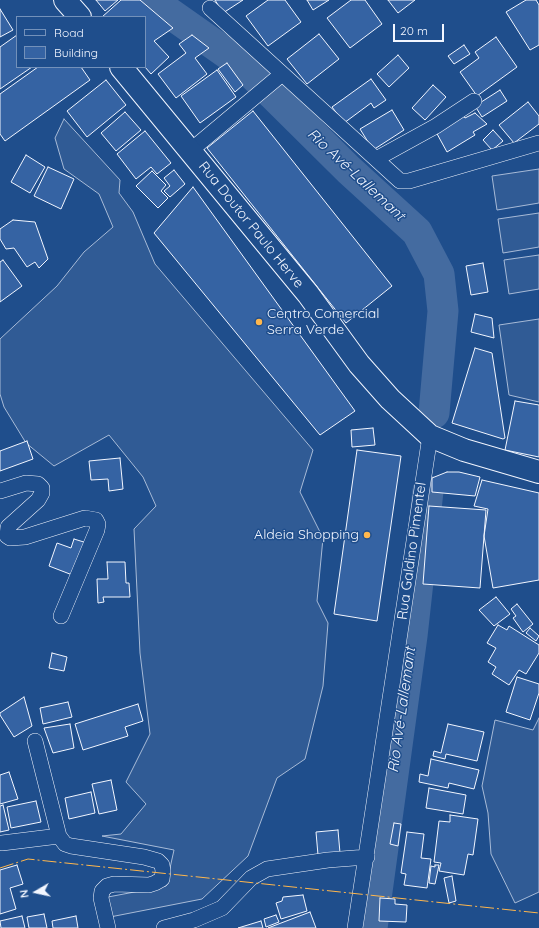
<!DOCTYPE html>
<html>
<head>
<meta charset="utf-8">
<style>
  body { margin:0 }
  #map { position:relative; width:539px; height:928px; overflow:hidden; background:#1f4e8c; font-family:Quicksand,sans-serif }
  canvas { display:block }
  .legend { position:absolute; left:16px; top:16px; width:130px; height:52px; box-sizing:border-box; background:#1f4e8c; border:1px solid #7391ba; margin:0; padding:5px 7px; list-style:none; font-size:12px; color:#f2f6ff }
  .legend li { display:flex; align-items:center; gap:8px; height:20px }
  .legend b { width:20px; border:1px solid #7391ba }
  .north { position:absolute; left:16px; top:872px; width:40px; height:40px; -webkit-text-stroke:3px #1f4e8c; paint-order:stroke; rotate:261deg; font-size:11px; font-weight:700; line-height:16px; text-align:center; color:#f2f6ff }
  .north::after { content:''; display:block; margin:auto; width:14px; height:18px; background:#f2f6ff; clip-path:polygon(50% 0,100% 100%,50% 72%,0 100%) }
  .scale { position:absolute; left:393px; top:24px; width:51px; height:18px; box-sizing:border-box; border:2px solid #f2f6ff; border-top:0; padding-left:5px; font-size:12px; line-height:14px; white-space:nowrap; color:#f2f6ff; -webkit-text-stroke:3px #1f4e8c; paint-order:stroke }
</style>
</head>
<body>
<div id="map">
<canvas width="539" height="928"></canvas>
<ul class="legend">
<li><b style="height:5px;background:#1f4e8c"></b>Road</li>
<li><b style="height:11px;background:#3563a3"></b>Building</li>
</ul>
<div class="north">N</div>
<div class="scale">20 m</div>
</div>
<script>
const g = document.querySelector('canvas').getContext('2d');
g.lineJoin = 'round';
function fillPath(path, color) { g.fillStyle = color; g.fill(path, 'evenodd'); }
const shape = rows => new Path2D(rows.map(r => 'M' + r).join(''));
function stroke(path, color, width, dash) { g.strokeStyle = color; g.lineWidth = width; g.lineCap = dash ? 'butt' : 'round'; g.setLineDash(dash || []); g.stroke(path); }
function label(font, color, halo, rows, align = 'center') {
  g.font = font + ' Quicksand,sans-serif'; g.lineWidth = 3; g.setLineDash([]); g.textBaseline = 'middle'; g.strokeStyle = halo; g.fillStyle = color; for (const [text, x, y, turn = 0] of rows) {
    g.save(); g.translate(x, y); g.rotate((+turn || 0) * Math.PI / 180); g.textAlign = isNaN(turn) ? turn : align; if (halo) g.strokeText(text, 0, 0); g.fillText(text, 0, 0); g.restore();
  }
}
const built = shape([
  [64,119,120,180,119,193,133,212,155,264,313,450,300,492,323,538,317,601,328,623,323,686,305,759,277,778,248,856,202,899,110,917,108,897,166,886,174,850,102,836,121,834,146,804,126,782,150,734,140,653,134,529,156,506,143,477,109,435,54,466,26,443,4,407,0,394,0,339,57,286,84,252,113,227,99,194,64,169,55,138,64,119],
  [539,169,539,203,497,210,492,176,539,169],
  [539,213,539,247,503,253,498,219,539,213],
  [539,255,539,289,509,294,504,260,539,255],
  [539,319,539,402,509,395,499,325,539,319],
  [539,718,539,892,515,903,491,854,488,813,482,786,495,720,533,730,539,718]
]);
const river = shape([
  [151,0,242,64,349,170,417,232,439,274,443,311,434,413],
  [372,928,412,636,428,491]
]);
const building = shape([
  [96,0,118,0,105,11,96,0],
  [121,0,140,0,173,28,154,41,169,57,151,74,145,67,145,17,102,17,121,0],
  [215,0,243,0,223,13,215,0],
  [268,0,285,0,301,22,268,46,246,16,268,0],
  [307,0,329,0,313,10,307,0],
  [351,0,365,0,382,24,350,48,327,18,351,0],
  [388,0,415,0,398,13,388,0],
  [526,0,536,0,539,5,539,45,530,50,506,12,526,0],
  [0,9,13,30,0,37,0,9],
  [319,34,339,59,307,84,287,59,319,34],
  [17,35,17,67,32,67,0,89,0,47,17,35],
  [192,35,209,48,195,58,207,74,176,98,158,74,186,53,179,44,192,35],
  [496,37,517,67,477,96,460,72,479,58,475,52,496,37],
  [464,45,470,54,454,64,448,56,464,45],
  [398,55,409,68,389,87,377,74,398,55],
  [227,63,243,85,235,92,218,69,227,63],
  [38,67,81,67,90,80,5,141,0,134,0,94,38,67],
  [217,70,236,97,200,123,181,96,217,70],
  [371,79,386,100,374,108,371,103,344,123,332,107,371,79],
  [106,80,126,105,87,137,67,111,106,80],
  [433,85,446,97,425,120,412,108,433,85],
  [500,90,507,101,482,117,475,106,500,90],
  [528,102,539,116,539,124,514,143,499,125,528,102],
  [392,110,404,130,373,150,360,129,392,110],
  [253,111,392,286,346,323,207,148,253,111],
  [125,112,141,130,116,151,101,133,125,112],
  [475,113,487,124,473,132,475,135,447,152,436,132,463,115,465,118,475,113],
  [493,130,503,141,492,150,483,140,493,130],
  [145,131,171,163,157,174,151,167,136,179,117,154,145,131],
  [26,155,45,167,30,193,11,182,26,155],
  [48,167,74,179,61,209,34,196,48,167],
  [174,170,185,184,170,197,164,191,170,186,164,178,174,170],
  [152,171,166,185,161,191,168,198,158,208,136,186,152,171],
  [193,187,355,411,320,435,154,233,193,187],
  [13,220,35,222,48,259,39,268,35,262,27,267,14,248,6,249,0,239,0,229,13,220],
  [3,260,22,286,0,302,0,262,3,260],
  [483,263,488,292,471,295,466,266,483,263],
  [475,314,492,318,494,338,471,332,475,314],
  [475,348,492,353,505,438,503,439,452,423,475,348],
  [515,401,539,405,539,457,505,450,515,401],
  [373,428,375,445,352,447,351,430,373,428],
  [27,441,33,459,0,471,0,451,27,441],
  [357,450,401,456,377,621,334,614,357,450],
  [120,458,123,489,109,491,108,479,91,480,89,461,120,458],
  [447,472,459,472,480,477,475,496,432,492,432,478,447,472],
  [482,480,539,493,539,580,493,588,484,536,488,509,474,506,482,480],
  [429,506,486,510,480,588,423,584,429,506],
  [74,539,87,543,75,576,49,566,57,543,71,548,74,539],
  [107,562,125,562,126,583,129,583,130,597,103,597,104,602,98,603,97,579,108,579,107,562],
  [496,597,510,614,494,626,479,610,496,597],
  [517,604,533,624,523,632,513,618,516,616,511,609,517,604],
  [498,625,507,630,509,626,539,645,539,653,526,674,519,670,509,685,492,674,496,667,488,662,496,648,487,643,498,625],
  [530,628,539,636,536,641,526,633,530,628],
  [52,653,67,657,64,671,49,668,52,653],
  [517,677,539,684,539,693,530,720,506,712,517,677],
  [24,697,32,726,14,737,0,715,0,713,24,697],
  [68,702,72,717,43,724,40,708,68,702],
  [138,704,143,721,125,727,128,736,83,750,75,724,138,704],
  [70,724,74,748,53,753,44,728,70,724],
  [448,724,484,732,477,761,446,754,445,759,433,756,434,751,441,753,448,724],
  [431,759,479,770,474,789,449,783,448,788,419,782,420,774,428,776,431,759],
  [9,772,18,799,0,804,0,775,9,772],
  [111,780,117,810,99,814,92,784,111,780],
  [429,788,466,795,463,814,426,808,429,788],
  [91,792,95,813,69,819,65,798,91,792],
  [36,801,41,822,11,828,7,807,36,801],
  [3,805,9,830,0,832,0,806,3,805],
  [450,815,478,819,473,855,468,854,464,875,439,871,441,863,434,862,439,821,450,822,450,815],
  [394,823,401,824,398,846,390,844,394,823],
  [338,830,340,853,318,855,316,832,338,830],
  [407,832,424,834,421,858,431,859,427,888,404,885,406,874,401,873,407,832],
  [17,865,23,884,10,888,16,909,0,914,0,870,17,865],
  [435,865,439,865,435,884,429,883,431,866,435,867,435,865],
  [452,876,456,901,449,903,444,878,452,876],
  [303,895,307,911,281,919,276,903,282,901,283,897,303,895],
  [380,898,395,899,395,904,407,905,406,922,379,921,380,898],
  [310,912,316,928,268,928,310,912],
  [44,914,47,928,29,928,27,917,44,914],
  [276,915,279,922,266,927,264,919,276,915],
  [22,916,25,928,1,928,0,921,22,916],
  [76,916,78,928,53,928,52,921,76,916],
  [261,921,263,928,238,928,261,921]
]);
const street = shape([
  [210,8,400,181,409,181,539,143],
  [190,151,282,74],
  [376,159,436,126,474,101],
  [0,491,26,483,38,484,42,488,42,493,38,500,8,527,7,536,10,538,25,537,85,518,96,520,98,524,97,530,61,616],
  [35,741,59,836,65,844,71,846,144,857,158,861,162,865,163,871,162,879,155,883,149,885,114,884,107,886,102,891,101,898,108,928],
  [2,843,59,836],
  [164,928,194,920,222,908,251,878,267,869,328,860,367,857],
  [355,928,430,436]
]);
const primary = shape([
  [65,0,80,17],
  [121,67,308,294,359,364,390,399,430,436,464,450,539,472]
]);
const power = shape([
  [0,868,28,859,539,913]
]);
const markers = [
  [259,322,4,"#ffb74d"],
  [367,535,4,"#ffb74d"]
];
const streetNames = [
  ["Rua Doutor Paulo Herve",251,225,51],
  ["Rua Galdino Pimentel",412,551,-82]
];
const poiNames = [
  ["Centro Comercial",267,314],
  ["Serra Verde",267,330],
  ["Aldeia Shopping",359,535,"right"]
];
const waterNames = [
  ["Rio Avé‐Lallemant",356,175,43],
  ["Rio Avé‐Lallemant",402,710,-82]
];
fillPath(built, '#305b95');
stroke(built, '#a8bbd7', 1);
stroke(river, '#446ba0', 31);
fillPath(building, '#3563a3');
stroke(building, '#f2f6ff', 1);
stroke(street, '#f2f6ff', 16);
stroke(primary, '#f2f6ff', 24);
stroke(street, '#1f4e8c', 15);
stroke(primary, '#1f4e8c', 22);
stroke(power, '#ffb74d', 1, [14, 3, 2, 3]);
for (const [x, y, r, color] of markers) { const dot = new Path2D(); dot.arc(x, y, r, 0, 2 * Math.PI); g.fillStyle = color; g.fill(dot); stroke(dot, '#1f4e8c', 1.5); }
label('14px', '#f2f6ff', '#1f4e8c', streetNames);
label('14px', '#f2f6ff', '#1f4e8c', poiNames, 'left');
label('italic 15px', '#f2f6ff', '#1f4e8c', waterNames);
</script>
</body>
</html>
